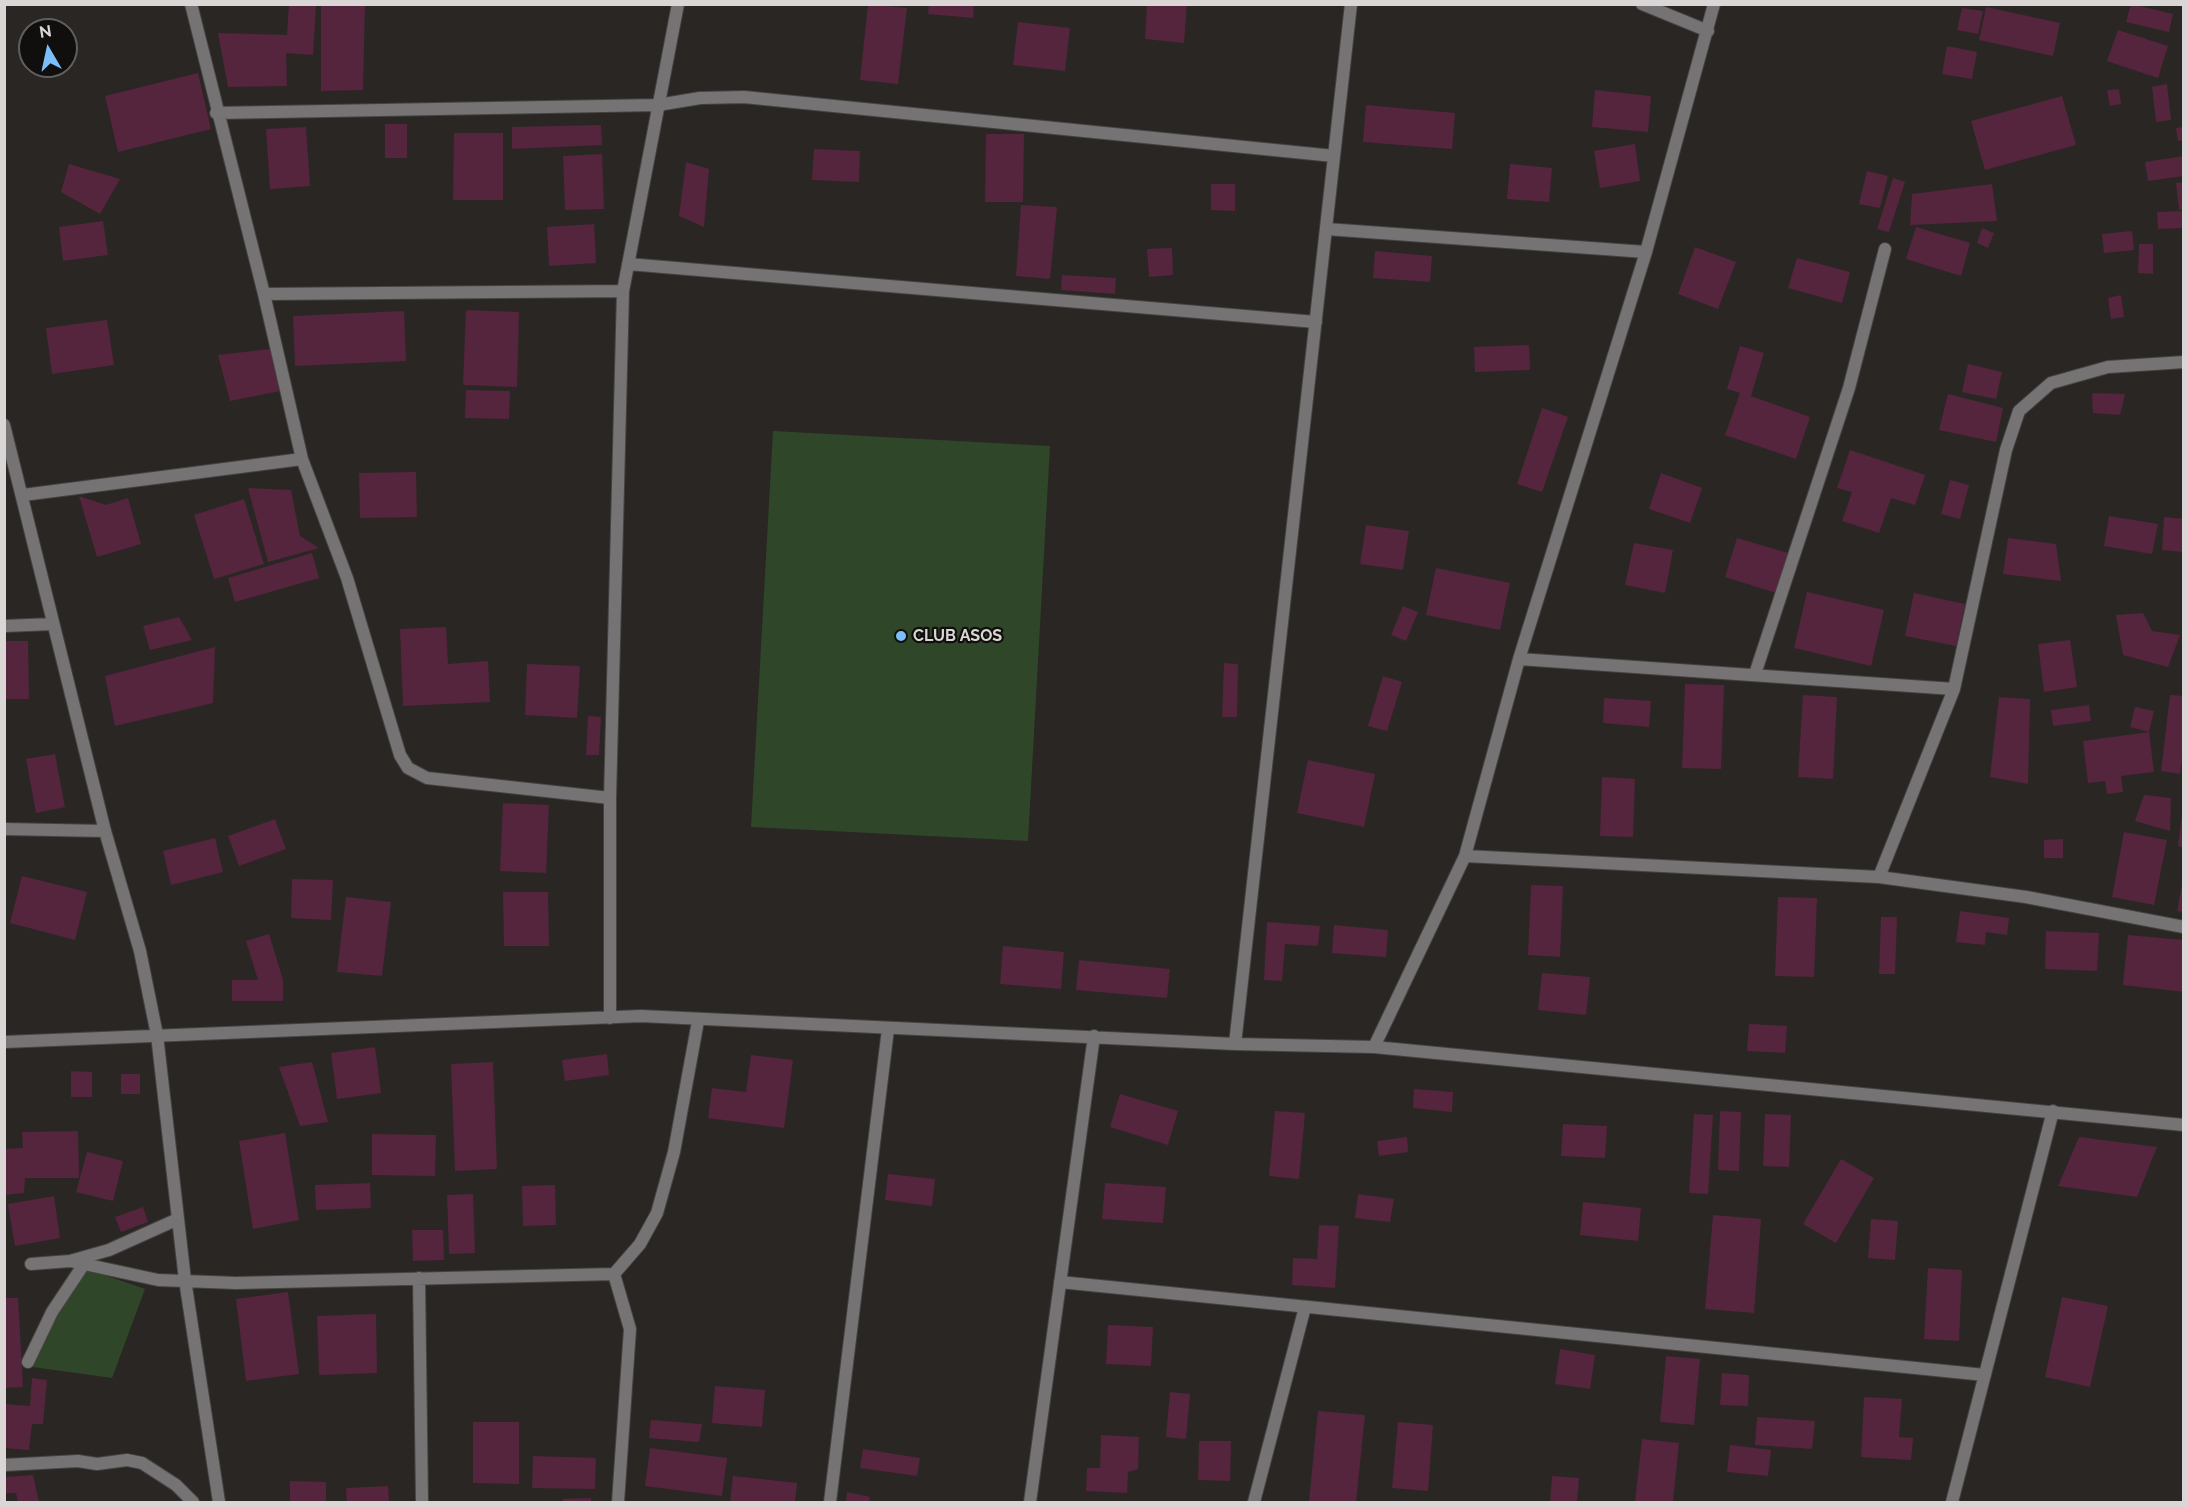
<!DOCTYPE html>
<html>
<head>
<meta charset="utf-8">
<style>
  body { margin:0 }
  #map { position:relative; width:2188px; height:1507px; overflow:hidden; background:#2a2624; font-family:Raleway,sans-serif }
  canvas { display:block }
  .frame { position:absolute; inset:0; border:6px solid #d9d6d5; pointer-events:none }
  .north { position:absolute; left:18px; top:18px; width:60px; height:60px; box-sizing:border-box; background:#110f0e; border:2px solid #615f5e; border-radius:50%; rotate:351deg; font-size:16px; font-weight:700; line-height:24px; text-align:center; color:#d9d6d5 }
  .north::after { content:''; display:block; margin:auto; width:21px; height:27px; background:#7cbef9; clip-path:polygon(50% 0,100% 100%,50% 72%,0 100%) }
</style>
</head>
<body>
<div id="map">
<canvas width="2188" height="1507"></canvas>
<div class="frame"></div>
<div class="north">N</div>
</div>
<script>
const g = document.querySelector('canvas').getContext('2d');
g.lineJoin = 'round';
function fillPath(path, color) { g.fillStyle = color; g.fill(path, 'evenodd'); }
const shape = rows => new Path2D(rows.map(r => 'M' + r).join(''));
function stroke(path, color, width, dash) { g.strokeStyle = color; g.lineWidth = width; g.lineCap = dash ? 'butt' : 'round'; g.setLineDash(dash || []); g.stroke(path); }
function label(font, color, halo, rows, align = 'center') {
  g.font = font + ' Raleway,sans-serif'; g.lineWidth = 4.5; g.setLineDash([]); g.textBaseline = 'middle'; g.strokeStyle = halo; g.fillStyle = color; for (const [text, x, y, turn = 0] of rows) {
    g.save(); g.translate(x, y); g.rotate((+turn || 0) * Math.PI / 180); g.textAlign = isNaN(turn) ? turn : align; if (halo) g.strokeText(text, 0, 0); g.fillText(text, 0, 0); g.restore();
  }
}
const green = shape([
  [773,431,1050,446,1028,841,751,827],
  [75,1265,145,1289,112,1378,18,1365]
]);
const building = shape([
  [289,4,316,4,313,55,286,53,287,86,228,87,218,33,287,35],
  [321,4,365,4,363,90,321,91],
  [868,4,907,8,898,84,860,80],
  [929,4,974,4,973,18,928,14],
  [1147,4,1187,4,1184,43,1145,39],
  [2131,4,2173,14,2169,32,2126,22],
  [1986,7,2060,23,2053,56,1979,40],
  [1962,8,1983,11,1978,34,1957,30],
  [1018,22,1070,28,1065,71,1013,65],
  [2118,30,2168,46,2158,78,2107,61],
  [1947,46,1977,52,1972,79,1942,74],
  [198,73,211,129,118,152,105,96],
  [2167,84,2171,120,2156,122,2152,87],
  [2119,89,2121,104,2110,106,2107,90],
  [1595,90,1651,96,1648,132,1592,127],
  [2062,96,2076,145,1985,170,1971,121],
  [1366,105,1455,113,1452,149,1363,142],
  [385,124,407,124,407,158,385,158],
  [601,125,602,145,512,149,512,127],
  [306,127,310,186,270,189,266,129],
  [2184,127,2184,140,2178,141,2176,128],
  [454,133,503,133,503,200,453,200],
  [986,134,1024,134,1023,202,985,202],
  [1635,144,1640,181,1600,188,1594,151],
  [814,149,860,151,859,182,812,180],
  [602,154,604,209,565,210,563,156],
  [2184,156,2184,176,2148,181,2145,162],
  [686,162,709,169,704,227,679,216],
  [69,164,120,179,100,214,61,192],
  [1510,164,1552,168,1549,202,1507,199],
  [1867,171,1888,176,1880,208,1859,204],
  [1893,178,1905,182,1889,232,1877,229],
  [2184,182,2184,209,2179,210,2176,183],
  [1211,184,1235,184,1235,211,1211,210],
  [1992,184,1997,221,1910,225,1912,194],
  [1021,205,1057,207,1050,279,1016,276],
  [2184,211,2184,228,2158,229,2157,212],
  [103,221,108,255,63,261,59,227],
  [594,224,596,263,549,266,547,227],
  [1916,227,1970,243,1961,276,1906,259],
  [1982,228,1994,233,1988,248,1977,243],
  [2132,231,2134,250,2104,253,2102,234],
  [2139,244,2153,244,2153,274,2138,273],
  [1695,247,1736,262,1718,309,1678,294],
  [1172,248,1173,275,1149,277,1147,249],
  [1375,251,1432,256,1430,282,1373,278],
  [1797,258,1850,272,1842,303,1788,288],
  [1062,275,1116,278,1115,294,1061,290],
  [2121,295,2124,317,2111,319,2108,298],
  [466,310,519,312,517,387,463,385],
  [404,311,406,361,295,366,293,316],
  [107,320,114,365,52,374,46,328],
  [1529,345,1530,370,1475,372,1474,347],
  [1740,346,1764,353,1751,396,1810,417,1796,459,1725,435,1740,393,1727,389],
  [270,349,280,391,230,401,218,355],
  [1968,364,2002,372,1996,399,1962,392],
  [466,390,510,391,509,419,465,418],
  [2092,393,2125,394,2120,415,2093,413],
  [1948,394,2003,408,1996,442,1939,430],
  [1542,408,1568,417,1542,492,1517,484],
  [1850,450,1925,475,1915,505,1891,498,1879,533,1842,521,1852,492,1837,488],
  [416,472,417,517,360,518,359,473],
  [1661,473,1702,488,1690,523,1649,509],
  [1950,480,1969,485,1960,519,1941,514],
  [248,488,291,490,300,536,319,548,268,562],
  [79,496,106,505,128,498,141,544,97,557],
  [244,499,264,564,214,579,194,515],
  [2109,516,2158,524,2152,554,2104,546],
  [2164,517,2184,519,2184,552,2162,550],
  [1366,525,1409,531,1403,570,1360,564],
  [1737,538,1788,553,1776,593,1725,577],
  [2008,538,2056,544,2061,581,2003,574],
  [1634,543,1673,550,1665,593,1625,585],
  [312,553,319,578,235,602,228,578],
  [1436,568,1510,583,1500,630,1426,615],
  [1807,592,1884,610,1871,666,1794,648],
  [1914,593,1965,604,1956,646,1905,636],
  [1403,606,1418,612,1406,641,1391,635],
  [2143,613,2152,631,2180,635,2168,667,2123,655,2116,615],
  [179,617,192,640,150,650,143,626],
  [446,627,448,664,488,661,490,702,403,706,400,629],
  [2070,640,2077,687,2044,692,2038,644],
  [4,641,28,641,29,699,4,699],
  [215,647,213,703,115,726,105,676],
  [1224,663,1238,664,1237,717,1222,717],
  [527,664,580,666,577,718,525,715],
  [1383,676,1402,682,1387,731,1368,726],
  [1685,684,1724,685,1721,769,1682,768],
  [1803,695,1837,697,1833,779,1798,777],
  [2170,695,2184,696,2184,742,2180,774,2161,771],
  [1999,697,2030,699,2028,784,1990,777],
  [1604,698,1651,701,1649,727,1603,723],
  [2089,705,2091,721,2053,726,2051,710],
  [2135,707,2154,711,2149,732,2130,727],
  [588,716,601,717,599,755,586,755],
  [2149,732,2154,772,2121,776,2123,792,2107,794,2105,781,2088,783,2083,741],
  [55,754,65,807,36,813,26,759],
  [1308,760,1375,774,1364,827,1297,813],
  [1602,777,1635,779,1633,837,1600,836],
  [2144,795,2171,798,2170,831,2135,821],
  [503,803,549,805,546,873,500,871],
  [2182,814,2184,814,2184,848,2178,846],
  [275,819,286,849,239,866,228,836],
  [2124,832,2167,840,2154,905,2112,897],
  [215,838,223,872,171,885,163,851],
  [2063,839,2063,858,2044,858,2044,840],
  [22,876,87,892,75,940,10,923],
  [292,879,333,880,331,920,291,918],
  [2182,884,2184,884,2184,912,2177,911],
  [1531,885,1563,886,1560,957,1528,955],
  [503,892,548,892,549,946,504,946],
  [346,897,391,902,382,976,337,972],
  [1778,897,1817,898,1814,977,1775,976],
  [1960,911,2009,918,2007,935,1986,932,1985,945,1956,942],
  [1881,917,1897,917,1895,974,1879,974],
  [1267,922,1320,926,1318,946,1285,944,1282,981,1264,980],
  [1334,925,1388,930,1386,957,1332,953],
  [2046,931,2099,933,2097,971,2045,969],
  [269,934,283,980,283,1001,232,1001,232,980,258,980,246,941],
  [2128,935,2184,940,2184,992,2123,985],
  [1003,946,1064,952,1061,989,1000,984],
  [1079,960,1170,969,1167,998,1076,990],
  [1542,973,1590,977,1586,1015,1538,1010],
  [1749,1024,1787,1026,1785,1053,1747,1051],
  [375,1047,381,1093,337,1099,331,1053],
  [607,1054,609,1075,565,1081,562,1060],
  [751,1055,793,1060,784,1128,708,1118,712,1088,746,1092],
  [312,1062,328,1122,300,1126,279,1067],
  [493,1062,497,1169,455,1171,451,1064],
  [71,1071,92,1072,92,1097,71,1097],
  [121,1074,140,1074,140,1094,121,1094],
  [1414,1089,1453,1092,1452,1112,1413,1108],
  [1120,1094,1178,1111,1168,1145,1110,1127],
  [1275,1111,1305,1113,1299,1179,1269,1176],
  [1720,1111,1741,1112,1739,1171,1718,1170],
  [1694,1114,1713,1115,1708,1194,1689,1193],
  [1765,1114,1791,1115,1789,1167,1763,1166],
  [1563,1124,1607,1126,1605,1158,1561,1156],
  [78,1131,79,1178,25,1178,24,1193,4,1195,4,1149,23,1148,22,1132],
  [285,1133,299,1220,253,1229,239,1141],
  [372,1134,436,1135,435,1176,372,1175],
  [1407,1137,1408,1152,1379,1156,1377,1141],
  [2079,1137,2157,1147,2137,1197,2058,1186],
  [87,1152,123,1161,113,1201,76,1192],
  [1841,1159,1874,1178,1836,1243,1803,1224],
  [888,1174,935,1179,932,1206,885,1200],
  [370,1183,371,1208,316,1210,315,1185],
  [1105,1183,1166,1187,1163,1223,1102,1219],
  [555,1185,556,1225,523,1226,522,1186],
  [473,1194,475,1253,449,1254,447,1195],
  [1358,1194,1394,1199,1390,1222,1355,1218],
  [54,1196,60,1238,15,1246,8,1204],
  [1583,1202,1641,1208,1638,1241,1580,1235],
  [143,1207,148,1222,121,1232,115,1217],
  [1713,1215,1761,1219,1754,1313,1705,1309],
  [1871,1219,1898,1221,1895,1260,1868,1258],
  [1319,1225,1339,1226,1335,1288,1292,1285,1293,1258,1317,1259],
  [412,1230,443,1230,444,1260,413,1261],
  [1928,1268,1962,1270,1959,1341,1924,1339],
  [288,1292,299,1374,246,1381,236,1299],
  [2062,1297,2108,1306,2090,1387,2045,1377],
  [4,1298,18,1298,23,1387,4,1388],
  [376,1314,377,1373,319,1375,317,1316],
  [1108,1325,1153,1327,1151,1366,1106,1364],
  [1560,1349,1595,1355,1590,1389,1555,1384],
  [1666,1356,1700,1359,1694,1425,1660,1422],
  [1722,1373,1749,1375,1748,1406,1720,1405],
  [32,1378,47,1380,43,1424,32,1424,29,1450,4,1448,4,1404,30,1406],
  [715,1386,765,1390,762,1427,712,1423],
  [1170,1392,1190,1394,1186,1439,1166,1437],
  [1864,1397,1902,1399,1899,1437,1913,1438,1911,1460,1861,1457],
  [1318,1411,1365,1415,1356,1502,1309,1501],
  [1757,1417,1815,1421,1812,1449,1755,1445],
  [651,1420,702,1424,699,1442,649,1438],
  [473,1422,519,1422,519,1484,473,1483],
  [1398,1422,1433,1425,1428,1491,1392,1488],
  [1101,1435,1139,1437,1138,1469,1128,1472,1127,1493,1086,1491,1087,1468,1100,1468],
  [1642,1439,1679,1443,1673,1502,1635,1502],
  [1199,1441,1231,1441,1230,1481,1198,1480],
  [1730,1445,1771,1450,1768,1476,1727,1472],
  [650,1448,727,1458,722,1496,645,1486],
  [863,1449,920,1458,917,1476,860,1468],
  [533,1456,596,1458,595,1489,532,1488],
  [33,1475,39,1502,18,1502,16,1493,4,1493,4,1477],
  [733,1476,797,1483,795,1502,730,1502],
  [1552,1476,1579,1478,1577,1502,1550,1502],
  [290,1481,326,1482,326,1502,290,1502],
  [388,1486,389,1502,347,1502,346,1488],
  [847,1492,870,1497,869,1502,846,1502],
  [591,1498,591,1502,563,1502,563,1499]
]);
const street = shape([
  [191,4,264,294,302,459,347,578,400,755,408,768,427,778,610,798],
  [1642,4,1708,31],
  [216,113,658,105,700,98,744,97,1334,156],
  [1326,229,1646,252],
  [628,264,1316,322],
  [264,294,623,291],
  [4,425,105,831,140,951,157,1035,185,1280,219,1502],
  [23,495,302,459],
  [4,626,53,624],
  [1519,659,1954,689],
  [1755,674,1849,388,1885,249],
  [4,829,105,831],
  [1465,856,1879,877,2026,897,2184,927],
  [1879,877,1954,689,2006,450,2019,411,2051,383,2108,367,2184,362],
  [610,1018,610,798,623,291,678,4],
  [4,1042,641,1016,1235,1044,1374,1047,2184,1125],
  [1235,1044,1351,4],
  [1374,1047,1465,856,1519,659,1646,252,1714,4],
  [70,1261,158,1280,236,1283,614,1274],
  [31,1264,70,1261,109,1250,178,1219],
  [419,1278,422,1502],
  [1060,1282,1985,1375],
  [28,1362,52,1312,84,1264],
  [4,1465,78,1461,97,1464,127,1460,142,1463,176,1485,193,1502],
  [618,1502,630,1329,614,1274,640,1244,657,1213,674,1152,698,1021],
  [830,1502,888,1029],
  [1030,1502,1094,1036],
  [1254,1502,1305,1307],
  [1952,1502,2053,1111]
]);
const markers = [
  [901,636,6,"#7cbef9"]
];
const poiNames = [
  ["CLUB ASOS",913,636]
];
fillPath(green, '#2f4629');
fillPath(building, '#54253c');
stroke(street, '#464240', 14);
stroke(street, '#767374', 12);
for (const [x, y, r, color] of markers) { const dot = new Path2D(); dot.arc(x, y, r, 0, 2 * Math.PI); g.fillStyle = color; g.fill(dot); stroke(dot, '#110f0e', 2); }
label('bold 16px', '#d9d6d5', '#110f0e', poiNames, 'left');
</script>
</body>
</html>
